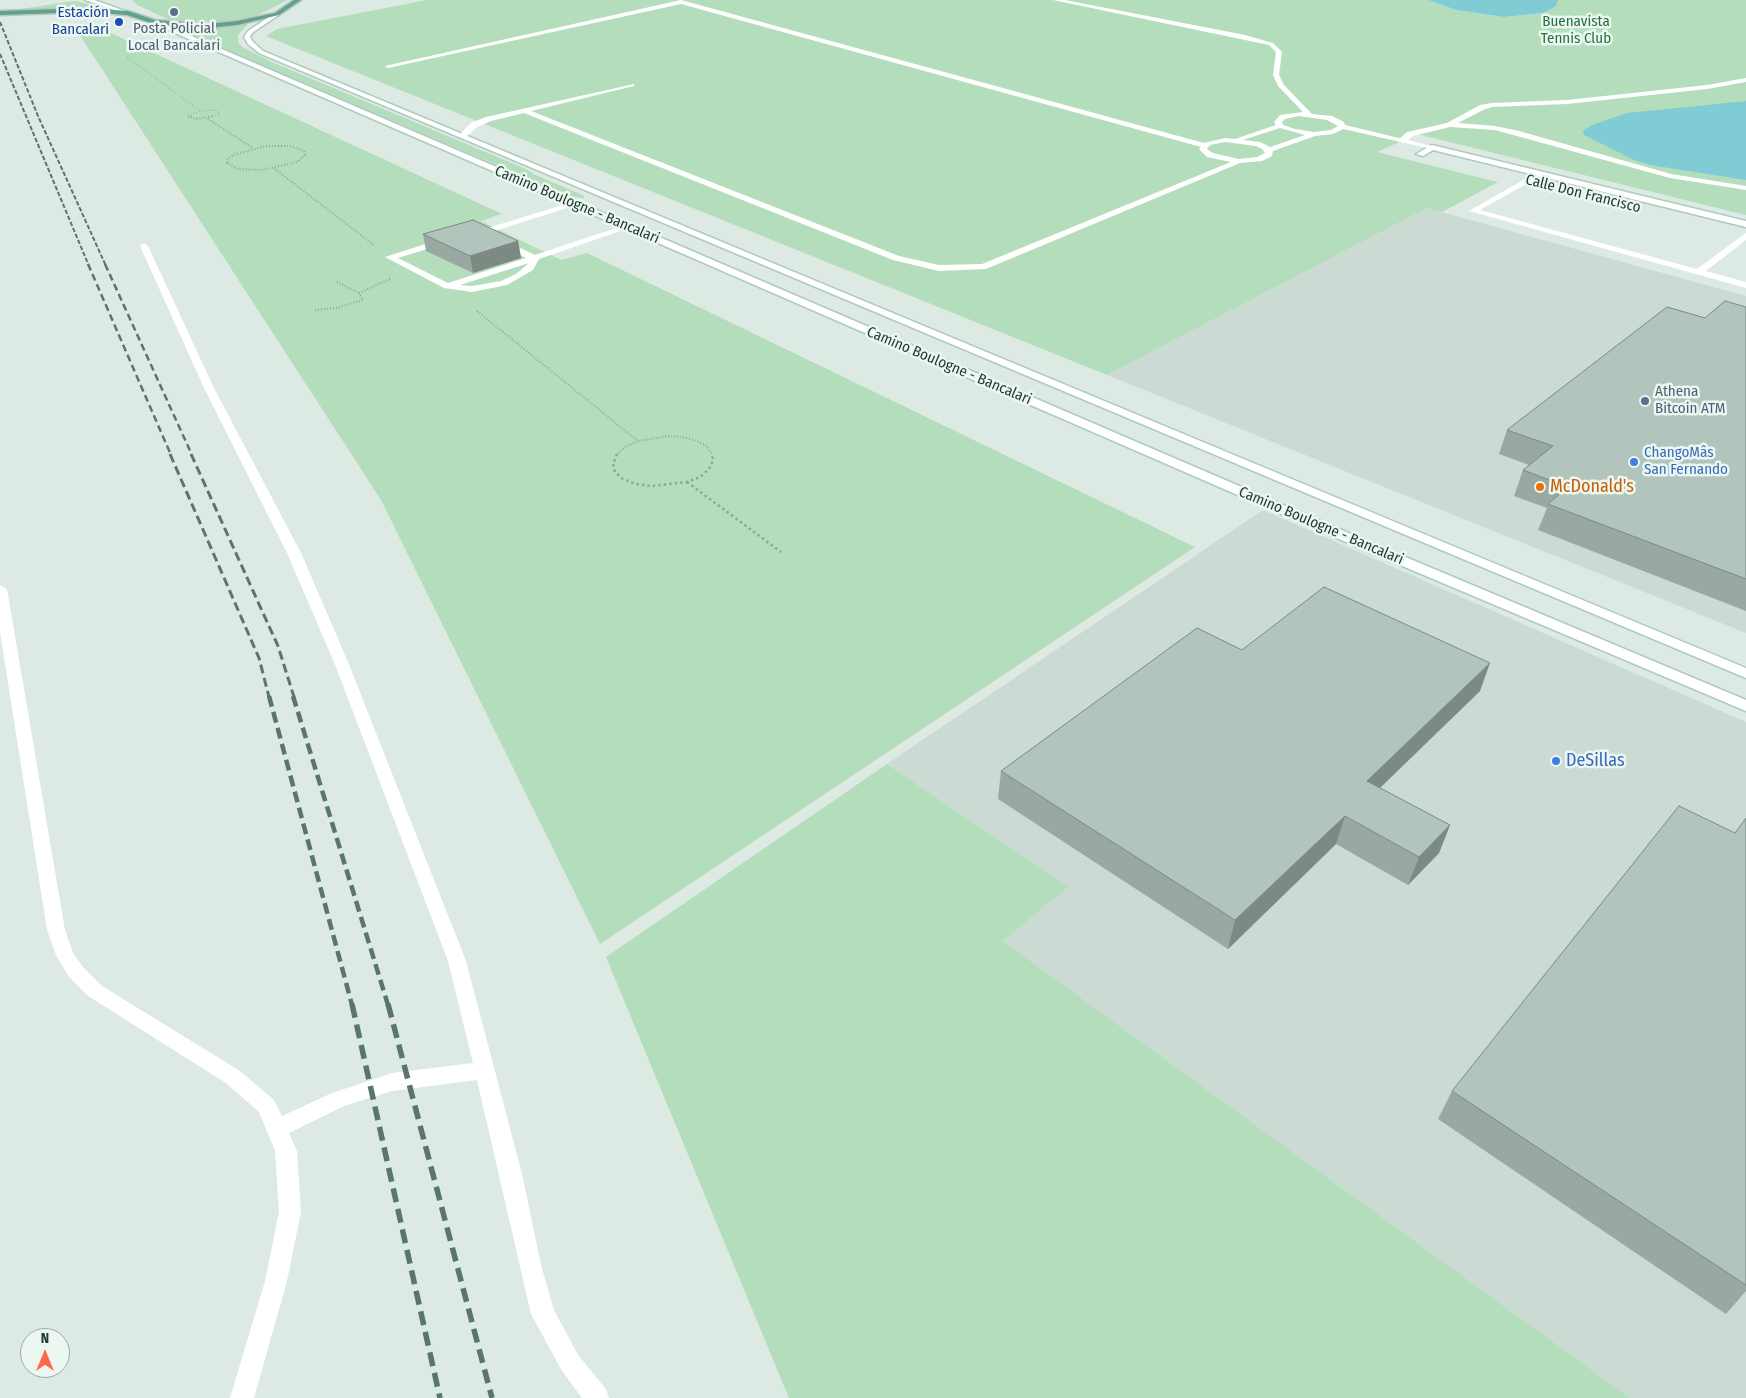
<!DOCTYPE html>
<html>
<head>
<meta charset="utf-8">
<style>
  body { margin:0 }
  #map { position:relative; width:1746px; height:1398px; overflow:hidden; background:#ddeae3; font-family:"Fira Sans Condensed",sans-serif }
  canvas { display:block }
  .north { position:absolute; left:20px; top:1328px; width:50px; height:50px; box-sizing:border-box; background:#edf7f1; border:1px solid #9aaba4; border-radius:50%; rotate:0deg; font-size:14px; font-weight:700; line-height:20px; text-align:center; color:#1e3a31 }
  .north::after { content:''; display:block; margin:auto; width:18px; height:22px; background:#fb6a4a; clip-path:polygon(50% 0,100% 100%,50% 72%,0 100%) }
</style>
</head>
<body>
<div id="map">
<canvas width="1746" height="1398"></canvas>
<div class="north">N</div>
</div>
<script>
const g = document.querySelector('canvas').getContext('2d');
g.lineJoin = 'round';
function fillPath(path, color) { g.fillStyle = color; g.fill(path, 'evenodd'); }
const shape = rows => new Path2D(rows.map(r => 'M' + r).join(''));
function stroke(path, color, width, dash) { g.strokeStyle = color; g.lineWidth = width; g.lineCap = dash ? 'butt' : 'round'; g.setLineDash(dash || []); g.stroke(path); }
function label(font, color, halo, rows, align = 'center') {
  g.font = font + ' "Fira Sans Condensed",sans-serif'; g.lineWidth = 5; g.setLineDash([]); g.textBaseline = 'middle'; g.strokeStyle = halo; g.fillStyle = color; for (const [text, x, y, turn = 0] of rows) {
    g.save(); g.translate(x, y); g.rotate((+turn || 0) * Math.PI / 180); g.textAlign = isNaN(turn) ? turn : align; if (halo) g.strokeText(text, 0, 0); g.fillText(text, 0, 0); g.restore();
  }
}
const built = shape([
  [1427,208,1746,296,1746,633,1107,375],
  [1263,510,1746,722,1746,1398,1630,1398,1003,941,1067,887,887,764]
]);
const green = shape([
  [132,0,288,0,256,16,228,22,200,24,174,22,137,5],
  [427,0,1428,0,1456,10,1504,17,1543,13,1558,0,1746,0,1746,215,1417,134,1377,152,1498,182,1442,212,1427,208,1107,375,266,36,277,29],
  [76,1,102,7,0,12,68,2],
  [89,23,502,214,481,221,561,260,587,253,1195,547,600,944,381,500,74,26],
  [248,24,238,35,238,42,242,47,272,62,526,169,533,174,580,194,584,196,584,198,572,197,176,29],
  [887,764,1068,887,1003,941,1630,1398,789,1398,606,957]
]);
const water = shape([
  [1428,0,1558,0,1556,6,1543,13,1504,17,1456,10],
  [1746,101,1746,180,1650,165,1634,160,1584,135,1583,131,1592,125,1627,113]
]);
const pathFar2 = shape([
  [127,57,200,111],
  [191,117,188,116,200,111,215,110,220,114,210,117]
]);
const pathFar1 = shape([
  [188,116,196,119,214,116],
  [208,119,253,148],
  [266,146,290,146,304,151,305,155,297,162,262,170,238,169,227,163,228,159,233,155,266,146],
  [275,169,374,245],
  [359,293,390,279],
  [315,310,336,308,363,300,359,293,335,281],
  [477,311,638,441],
  [616,455,625,447,638,441,668,436,683,437,697,441,707,446,712,455]
]);
const path = shape([
  [617,454,613,464,615,472,623,479,636,484,652,486,687,482,700,477,709,469,713,461,712,454],
  [687,482,781,552]
]);
const lane = shape([
  [1746,78,1746,82,1707,89,1567,104,1492,107,1485,109,1458,123,1495,126,1519,131,1671,174,1746,186,1746,190,1670,178,1495,130,1450,127,1413,136,1404,143,1397,141,1407,132,1447,123,1480,105,1492,103,1567,100,1707,85,1746,78],
  [1537,172,1544,174,1480,210,1697,269,1746,233,1746,240,1706,271,1746,282,1746,288,1469,211,1537,172],
  [572,202,579,204,489,233,535,255,625,225,632,227,539,259,533,270,507,285,472,292,444,288,385,257,441,239,447,239,447,243,398,258,448,283,526,258,478,235,478,231,572,202],
  [529,263,516,274,501,281,472,286,460,285,529,263],
  [144,243,148,246,214,388,301,553,348,662,466,961,522,1174,541,1265,554,1310,578,1355,606,1389,609,1398,582,1398,562,1371,531,1314,477,1080,392,1091,344,1106,289,1133,297,1151,301,1212,287,1281,254,1398,230,1398,265,1281,279,1212,275,1151,259,1112,226,1083,88,996,69,977,56,955,47,930,0,632,0,585,7,589,65,930,73,953,83,967,102,986,240,1071,274,1100,282,1116,332,1093,392,1073,473,1063,448,961,334,662,287,553,204,388,140,246,144,243]
]);
const street = shape([
  [681,0,1204,143,1225,138,1235,139,1276,125,1274,122,1280,115,1303,112,1278,86,1273,75,1276,52,1269,45,1053,0,1065,0,1245,35,1273,43,1282,52,1279,75,1284,85,1312,114,1332,116,1344,122,1345,125,1436,147,1432,149,1343,129,1333,134,1315,136,1273,151,1272,156,1262,161,1240,163,986,269,939,271,893,260,524,113,491,121,477,127,465,138,458,136,471,123,486,117,634,84,634,86,531,111,899,256,939,265,982,264,1231,162,1207,157,1199,149,1201,147,681,4,388,68,385,66,681,0],
  [1299,116,1327,120,1338,126,1331,130,1314,132,1295,129,1283,125,1282,122,1285,119,1299,116],
  [1280,128,1305,135,1270,147,1260,142,1243,140,1280,128],
  [1225,142,1256,146,1262,149,1265,153,1257,157,1239,159,1213,153,1207,149,1210,145,1225,142]
]);
const secondary = shape([
  [85,0,94,0,131,13,126,14,85,0],
  [275,13,280,14,252,33,250,37,253,42,263,51,1746,668,1746,678,259,53,248,44,244,37,248,31,275,13],
  [154,20,1365,540,1746,700,1746,711,1355,546,152,23,154,20],
  [1432,145,1746,221,1746,227,1433,150,1423,156,1416,154,1432,145]
]);
const primary = shape([
  [294,0,301,0,279,15,237,25,208,28,154,24,127,15,88,12,0,15,0,11,88,8,128,11,155,20,208,24,237,21,275,13,294,0]
]);
const railFar4 = shape([
  [0,22,38,116,106,266],
  [0,54,89,266]
]);
const railFar3 = shape([
  [88,264,171,455],
  [105,264,192,455]
]);
const railFar2 = shape([
  [170,454,259,658,269,697],
  [191,454,278,646,294,697]
]);
const railFar1 = shape([
  [269,696,352,1005],
  [293,696,388,1005]
]);
const rail = shape([
  [352,1004,440,1398],
  [388,1004,492,1398]
]);
const wall = shape([
  [423,234,518,241,521,258,473,273,426,251],
  [1746,307,1746,611,1538,530,1547,508,1514,496,1523,470,1529,465,1499,454,1507,430,1705,318],
  [1242,650,1480,691,1380,788,1450,825,1439,853,1408,885,1336,844,1228,949,998,799,1001,771],
  [1746,818,1746,1291,1726,1314,1438,1119,1452,1091,1735,833]
]);
const shadedWall = shape([
  [518,241,521,258,473,273,470,256],
  [1490,663,1480,691,1358,809,1367,781],
  [1345,816,1336,844,1228,949,1235,920],
  [1450,825,1439,853,1408,885,1419,857]
]);
const building = shape([
  [473,220,518,241,470,256,423,234,473,220],
  [1725,301,1746,307,1746,579,1548,504,1568,487,1523,470,1553,446,1507,430,1667,307,1705,318,1725,301],
  [1324,587,1490,663,1367,781,1450,825,1419,857,1345,816,1235,920,1001,771,1197,628,1242,650,1324,587],
  [1679,806,1735,833,1746,818,1746,1285,1452,1091,1679,806]
]);
const markers = [
  [174,12,5,"#5c6f8a"],
  [119,22,5,"#1a4fb4"],
  [1645,401,5,"#5c6f8a"],
  [1634,462,5,"#3f7fe0"],
  [1540,487,5,"#e8710a"],
  [1556,761,5,"#3f7fe0"]
];
const farTransitnames = [
  ["Estación",109,13],
  ["Bancalari",109,30]
];
const farParknames = [
  ["Buenavista",1576,22],
  ["Tennis Club",1576,39]
];
const farServicenames = [
  ["Posta Policial",174,29],
  ["Local Bancalari",174,46],
  ["Athena",1655,392,"left"],
  ["Bitcoin ATM",1655,409,"left"]
];
const farStreetnames = [
  ["Calle Don Francisco",1583,194,14],
  ["Camino Boulogne - Bancalari",577,205,23],
  ["Camino Boulogne - Bancalari",949,366,23],
  ["Camino Boulogne - Bancalari",1321,526,23]
];
const farShopnames = [
  ["ChangoMâs",1644,453],
  ["San Fernando",1644,470]
];
const foodNames = [
  ["McDonald's",1550,487]
];
const shopNames = [
  ["DeSillas",1566,761]
];
fillPath(built, '#cbdad2');
fillPath(green, '#b4ddbc');
fillPath(water, '#80ccd4');
stroke(secondary, '#afcabf', 3);
stroke(primary, '#bcc4c1', 3);
stroke(pathFar2, '#7bb09c', 1, [1, 2]);
stroke(pathFar1, '#7bb09c', 2, [1, 2]);
stroke(path, '#7bb09c', 2.5, [2.5, 3]);
fillPath(lane, '#fff');
fillPath(street, '#fff');
fillPath(secondary, '#fff');
fillPath(primary, '#5ea38d');
stroke(railFar4, '#58766c', 2, [4.5, 2]);
stroke(railFar3, '#58766c', 2.5, [7, 4]);
stroke(railFar2, '#58766c', 3, [9, 4.5]);
stroke(railFar1, '#58766c', 4.5, [11, 5.5]);
stroke(rail, '#58766c', 5.5, [14, 7]);
fillPath(wall, '#99a9a2');
fillPath(shadedWall, '#7d8a84');
fillPath(building, '#b2c5bc');
stroke(building, '#7d8a84', 1);
for (const [x, y, r, color] of markers) { const dot = new Path2D(); dot.arc(x, y, r, 0, 2 * Math.PI); g.fillStyle = color; g.fill(dot); stroke(dot, '#edf7f1', 2); }
label('15px', '#164399', '#edf7f1', farTransitnames, 'right');
label('15px', '#26733f', '#edf7f1', farParknames);
label('15px', '#4e5e75', '#edf7f1', farServicenames);
label('15px', '#1e3a31', '#edf7f1', farStreetnames);
label('15px', '#366cbe', '#edf7f1', farShopnames, 'left');
label('18px', '#c56008', '#edf7f1', foodNames, 'left');
label('18px', '#366cbe', '#edf7f1', shopNames, 'left');
</script>
</body>
</html>
